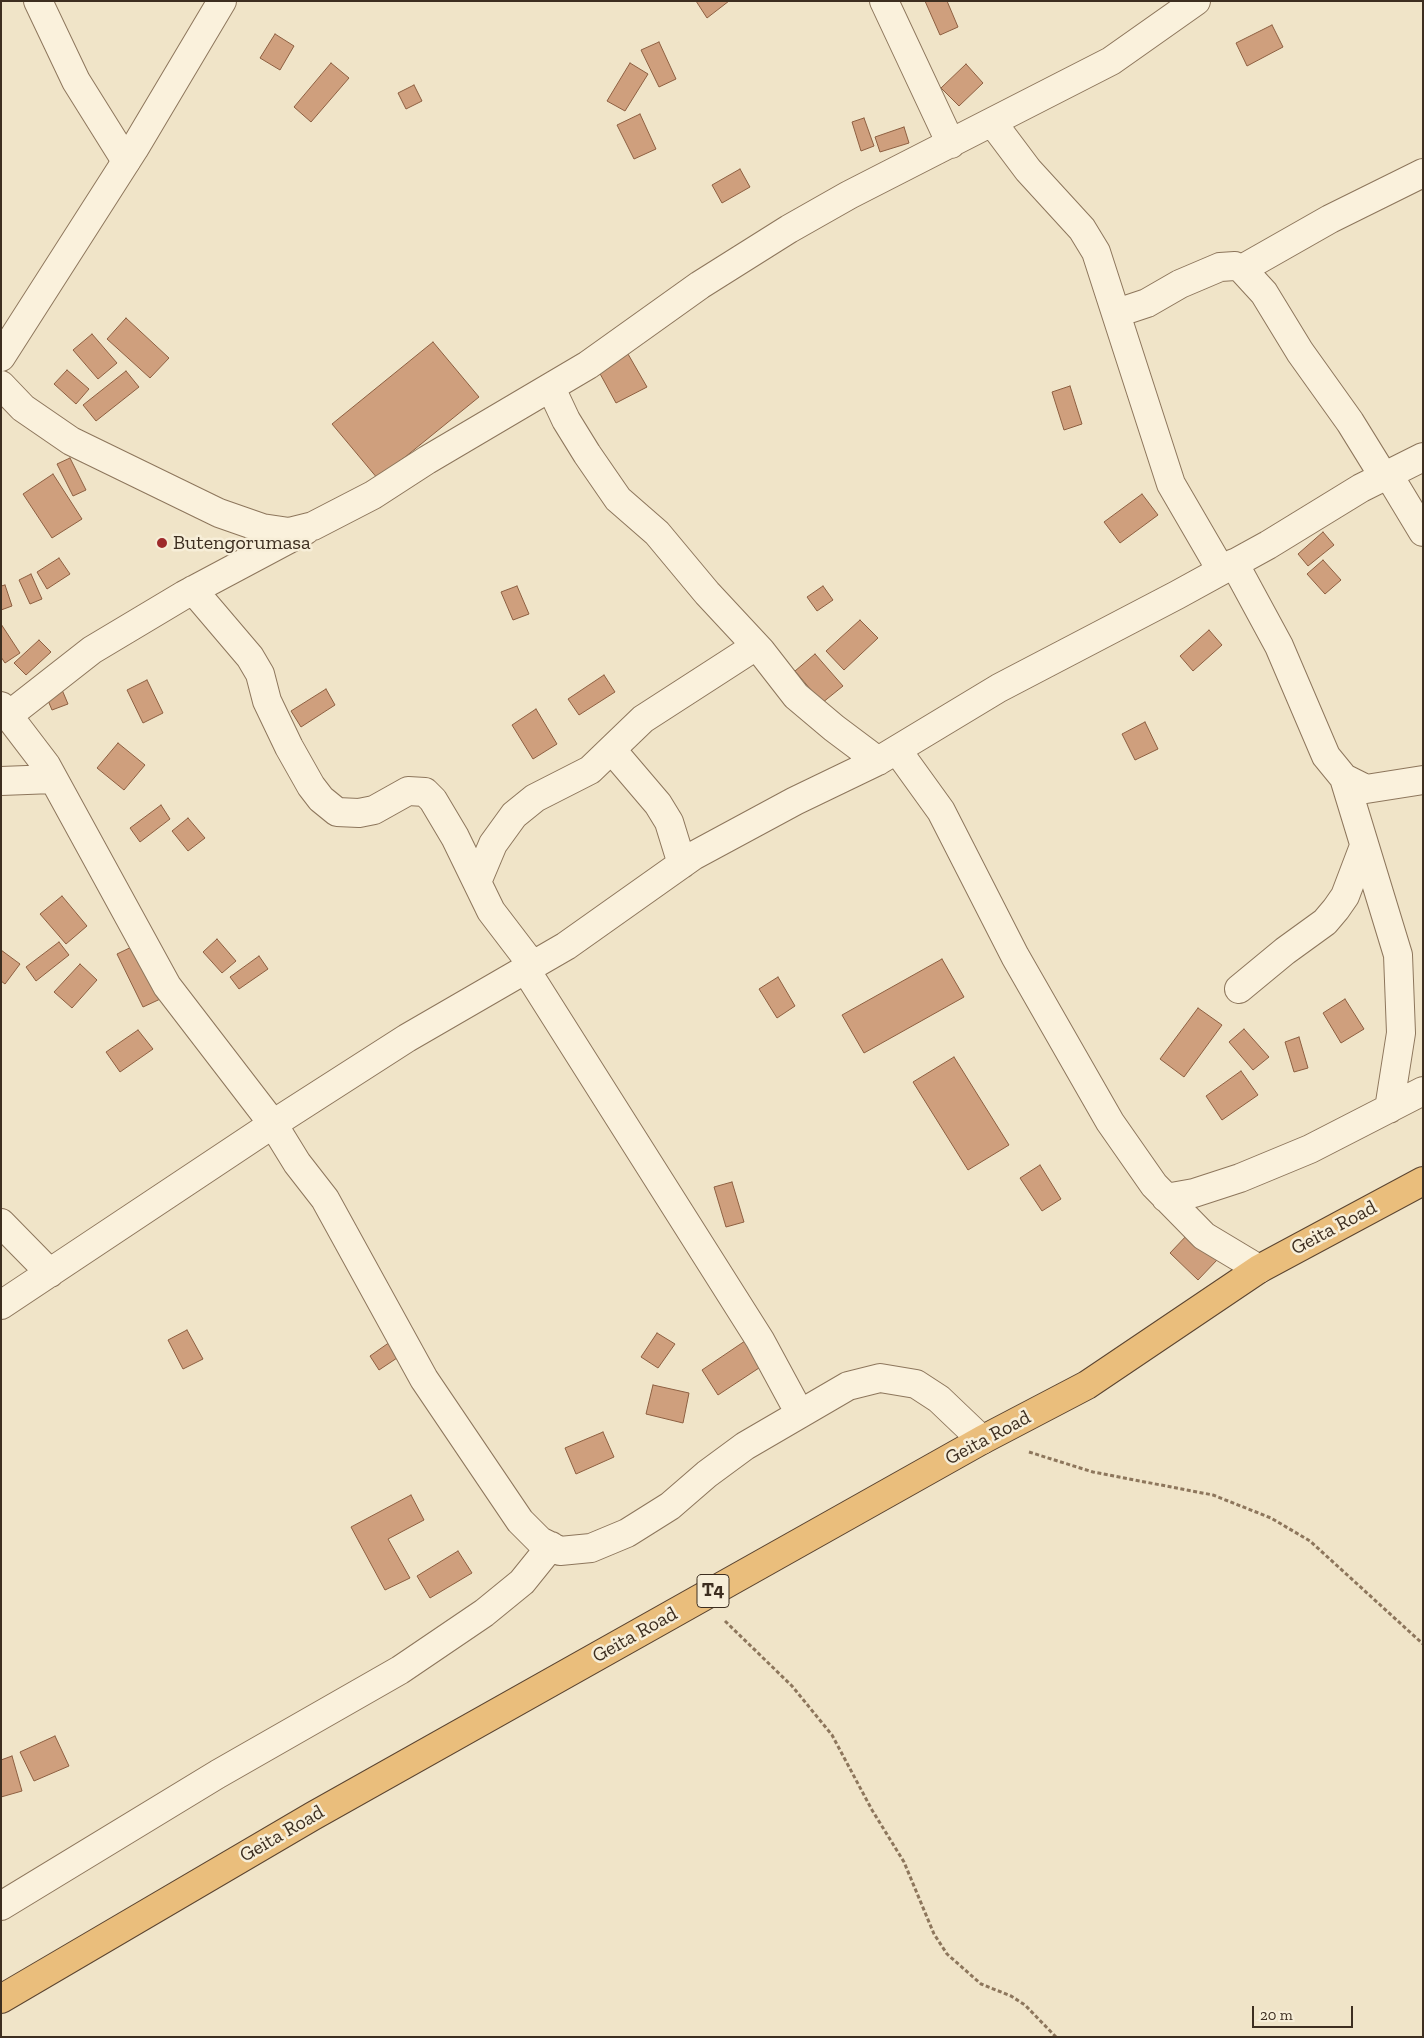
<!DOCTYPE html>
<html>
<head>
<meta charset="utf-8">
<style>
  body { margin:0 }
  #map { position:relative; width:1424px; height:2038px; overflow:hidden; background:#f0e4c8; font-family:"Zilla Slab",serif }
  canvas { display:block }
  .frame { position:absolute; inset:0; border:2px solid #3d2e20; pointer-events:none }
  .scale { position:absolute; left:1252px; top:2006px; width:101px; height:22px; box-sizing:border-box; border:2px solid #3d2e20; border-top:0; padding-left:6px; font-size:15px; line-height:18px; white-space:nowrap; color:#3d2e20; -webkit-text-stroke:4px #f7eed8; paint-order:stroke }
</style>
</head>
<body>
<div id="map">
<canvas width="1424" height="2038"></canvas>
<div class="frame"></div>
<div class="scale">20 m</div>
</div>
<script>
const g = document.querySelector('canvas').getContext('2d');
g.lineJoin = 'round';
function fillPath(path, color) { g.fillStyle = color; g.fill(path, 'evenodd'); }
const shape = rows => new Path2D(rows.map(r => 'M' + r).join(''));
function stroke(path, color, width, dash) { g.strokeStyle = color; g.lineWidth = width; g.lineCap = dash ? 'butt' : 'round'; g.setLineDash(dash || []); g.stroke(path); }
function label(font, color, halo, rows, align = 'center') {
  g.font = font + ' "Zilla Slab",serif'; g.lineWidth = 5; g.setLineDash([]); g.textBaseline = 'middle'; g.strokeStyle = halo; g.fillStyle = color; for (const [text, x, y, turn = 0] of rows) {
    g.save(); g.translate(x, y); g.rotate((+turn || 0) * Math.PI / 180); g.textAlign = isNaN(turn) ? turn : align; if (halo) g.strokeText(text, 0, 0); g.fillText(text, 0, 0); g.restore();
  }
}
const building = shape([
  [696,1,729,1,707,18,696,1],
  [925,1,947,1,958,27,940,35,925,1],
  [1272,25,1283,47,1247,66,1236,43,1272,25],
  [275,34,294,46,280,70,260,58,275,34],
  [659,42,676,79,659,87,641,50,659,42],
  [331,63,349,78,311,122,294,107,331,63],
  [630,63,648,74,625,111,607,101,630,63],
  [966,64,983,83,959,106,941,88,966,64],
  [414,85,422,101,406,109,398,93,414,85],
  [640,114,656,149,634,159,617,125,640,114],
  [864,118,874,146,861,151,852,122,864,118],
  [904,127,909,143,880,152,875,137,904,127],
  [740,169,750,187,722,203,712,185,740,169],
  [126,318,169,358,150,378,107,339,126,318],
  [92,334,117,363,98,379,73,350,92,334],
  [433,342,479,397,378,479,332,424,433,342],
  [628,354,647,387,616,403,598,370,628,354],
  [67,370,89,389,76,404,54,384,67,370],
  [126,371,139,387,96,421,83,405,126,371],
  [1070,386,1082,424,1064,430,1052,392,1070,386],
  [70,458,86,490,73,496,57,464,70,458],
  [53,474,82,519,52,538,23,494,53,474],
  [1142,494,1158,515,1120,543,1104,522,1142,494],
  [1323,532,1334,545,1308,566,1298,554,1323,532],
  [59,558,70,574,47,589,37,572,59,558],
  [1323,560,1341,580,1325,594,1307,574,1323,560],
  [31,574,42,599,30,604,19,580,31,574],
  [5,585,12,606,1,610,1,586,5,585],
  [517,586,529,614,513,620,501,592,517,586],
  [823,586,833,600,817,611,807,597,823,586],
  [860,620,878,638,844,670,826,651,860,620],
  [1,624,20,653,5,663,1,657,1,624],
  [1209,630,1222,645,1193,671,1180,656,1209,630],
  [39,640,51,652,26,675,14,663,39,640],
  [815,654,843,686,822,703,795,671,815,654],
  [604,675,615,692,579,715,568,699,604,675],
  [147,680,163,713,143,723,127,690,147,680],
  [60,685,68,704,52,710,44,691,60,685],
  [326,689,335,705,301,727,291,711,326,689],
  [536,709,557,744,533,759,512,725,536,709],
  [1145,722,1158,749,1135,760,1122,734,1145,722],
  [118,743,145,765,124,790,97,768,118,743],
  [161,805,170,819,140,842,130,828,161,805],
  [188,818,205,838,188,851,172,831,188,818],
  [62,896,87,926,66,944,40,914,62,896],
  [217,939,236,961,222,973,203,952,217,939],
  [59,942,69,955,36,981,26,967,59,942],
  [142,942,169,995,143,1007,117,954,142,942],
  [1,950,20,964,5,984,1,981,1,950],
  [259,956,268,969,239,989,230,977,259,956],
  [942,959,964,997,864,1053,842,1015,942,959],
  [80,964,97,980,72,1008,54,992,80,964],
  [778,977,795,1006,777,1018,759,989,778,977],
  [1345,999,1364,1029,1341,1043,1323,1013,1345,999],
  [1198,1008,1222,1025,1184,1077,1160,1059,1198,1008],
  [1244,1029,1269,1057,1253,1070,1229,1042,1244,1029],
  [138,1030,153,1049,120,1072,106,1052,138,1030],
  [1299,1037,1308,1068,1294,1072,1285,1042,1299,1037],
  [954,1057,1009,1145,968,1170,913,1082,954,1057],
  [1241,1071,1258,1095,1222,1120,1206,1096,1241,1071],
  [1040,1165,1061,1199,1042,1211,1020,1178,1040,1165],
  [732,1182,744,1222,726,1227,714,1187,732,1182],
  [1189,1233,1217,1260,1198,1280,1170,1253,1189,1233],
  [187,1330,203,1359,183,1369,168,1340,187,1330],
  [657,1333,675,1344,658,1368,641,1357,657,1333],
  [745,1341,762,1366,718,1395,702,1370,745,1341],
  [390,1342,400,1356,379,1370,370,1356,390,1342],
  [653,1385,689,1393,683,1423,646,1414,653,1385],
  [603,1432,614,1457,576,1474,565,1448,603,1432],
  [411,1495,424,1520,388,1539,410,1578,385,1590,351,1527,411,1495],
  [458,1551,472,1573,430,1598,417,1576,458,1551],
  [55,1736,69,1766,34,1781,20,1752,55,1736],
  [12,1756,22,1791,1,1797,1,1760,12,1756]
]);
const path = shape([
  [1029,1452,1093,1472,1213,1495,1271,1518,1310,1541,1423,1644],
  [725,1621,792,1686,832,1735,872,1810,904,1862,934,1934,947,1954,981,1984,1011,1996,1025,2005,1056,2037]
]);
const minor = shape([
  [38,1,76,81,126,161],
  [884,1,951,144],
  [992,122,1028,170,1082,229,1096,252,1171,484,1221,570],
  [1242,269,1330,219,1423,173],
  [1117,313,1147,303,1180,284,1220,267,1235,266,1242,269,1264,293,1300,352,1350,422,1384,477],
  [1,385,23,408,71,441,219,513,262,528,289,532,313,526,373,495,427,460,588,365,700,285,789,229,849,195,1111,61,1196,1],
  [551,388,566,420,587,454,618,499,657,533,707,593,761,651,796,696,834,728,878,761],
  [1388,474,1423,532],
  [1234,563,1279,646,1326,756,1344,778,1366,789,1423,780],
  [193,590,250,657,260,674,267,701,289,747,311,786,321,799,337,812,359,813,374,810,408,791,425,792,433,800,455,837,491,911,533,966],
  [1,706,46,765,167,986,273,1124,297,1163,325,1199,424,1379,520,1521,540,1541,560,1551,591,1548,627,1533,670,1506,707,1474,745,1446,848,1386,880,1378,916,1384,939,1399,982,1440],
  [9,715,92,650,184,595,306,530],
  [612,750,658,804,669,822,682,864],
  [897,750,941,811,1015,956,1110,1122,1154,1185,1204,1236,1259,1269],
  [1344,778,1398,955,1401,1033,1389,1109],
  [1,781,53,779],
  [477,882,493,844,514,815,535,798,590,770,643,719,756,646],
  [526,970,760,1340,800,1414],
  [1239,989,1285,951,1325,922,1336,909,1345,896,1364,846],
  [1166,1198,1194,1193,1240,1178,1310,1149,1423,1091],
  [1,1223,50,1273],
  [1,1305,273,1124,407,1038,566,946,693,856,795,801,878,761,999,688,1177,595,1268,545,1361,488,1423,457],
  [1,1906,218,1774,400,1670,484,1613,522,1582,551,1546]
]);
const tertiary = shape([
  [1,357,134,149,222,1]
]);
const trunk = shape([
  [1,1999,313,1816,982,1440,1087,1385,1259,1269,1423,1181]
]);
const markers = [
  [162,543,6,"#9e2a2b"]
];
const shields = [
  [713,1591,32]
];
const shieldNames = [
  ["T4",713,1591]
];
const poiNames = [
  ["Butengorumasa",173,543]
];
const streetNames = [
  ["Geita Road",1334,1228,-28],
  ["Geita Road",988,1438,-28],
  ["Geita Road",635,1635,-29],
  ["Geita Road",282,1834,-30]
];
fillPath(building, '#cf9f7d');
stroke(building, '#8d5f41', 1);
stroke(minor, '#8d765c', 30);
stroke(tertiary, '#8d765c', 30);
stroke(trunk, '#5b4430', 30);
stroke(path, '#8d765c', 3, [4, 2.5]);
stroke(minor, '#faf1dc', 28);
stroke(tertiary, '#faf1dc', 28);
stroke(trunk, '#eabe7c', 28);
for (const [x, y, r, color] of markers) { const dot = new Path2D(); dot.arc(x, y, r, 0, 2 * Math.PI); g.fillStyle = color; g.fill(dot); stroke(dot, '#f7eed8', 2); }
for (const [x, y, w] of shields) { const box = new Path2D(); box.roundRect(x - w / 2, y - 16.5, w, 33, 4); g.fillStyle = '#f7eed8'; g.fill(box); stroke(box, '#3d2e20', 1); }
label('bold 19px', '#3d2e20', null, shieldNames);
label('20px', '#3d2e20', '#f7eed8', poiNames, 'left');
label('20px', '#3d2e20', '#f7eed8', streetNames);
</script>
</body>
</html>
